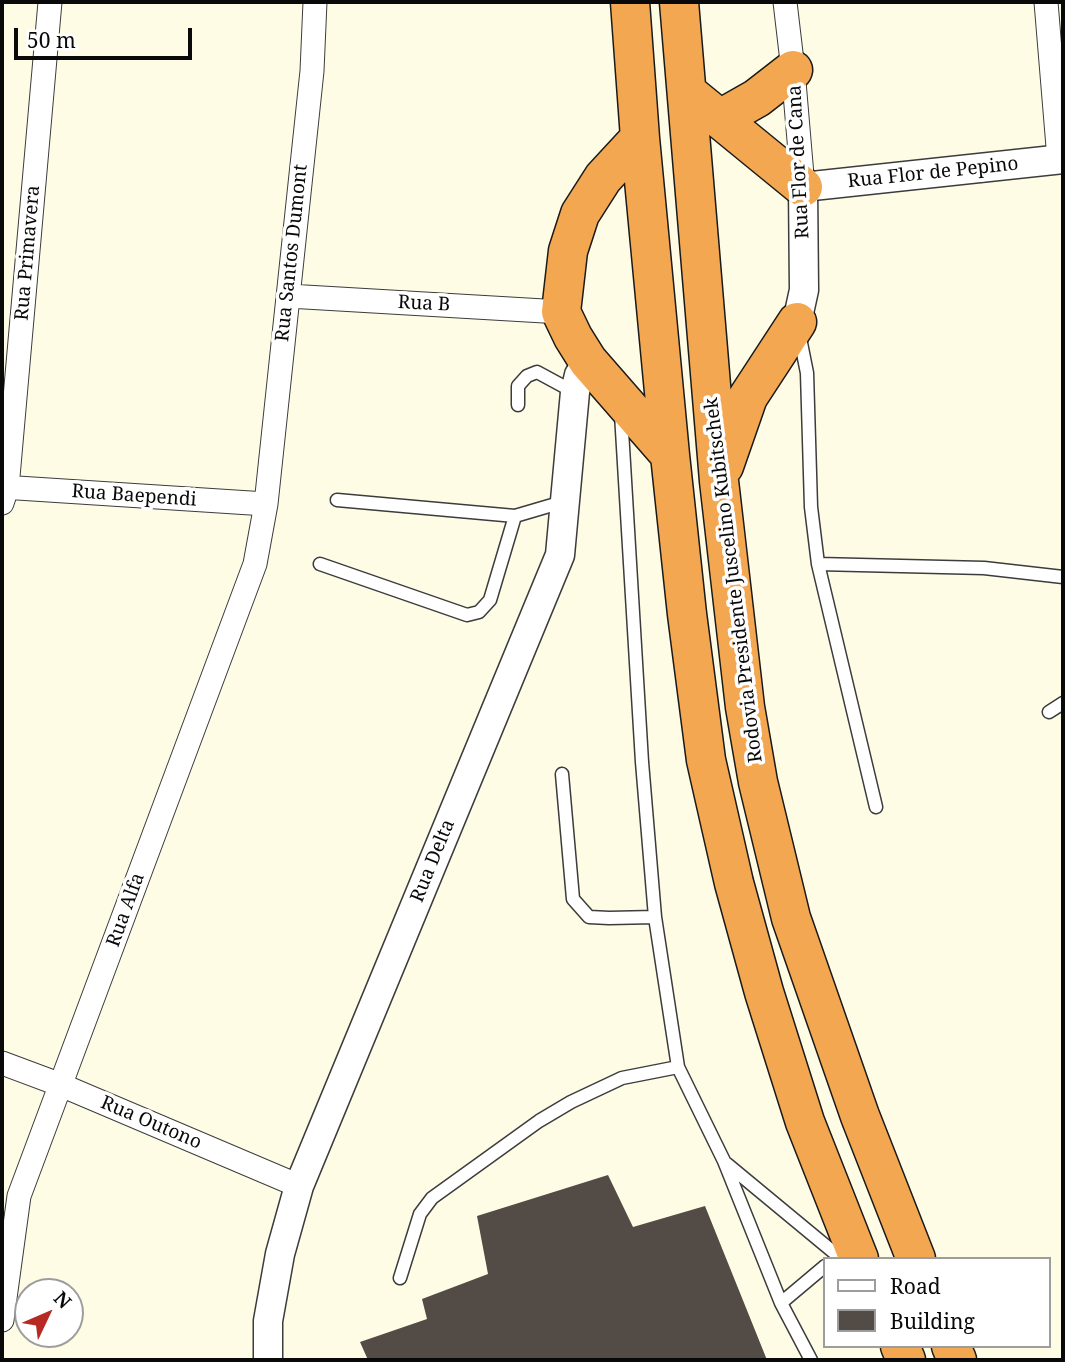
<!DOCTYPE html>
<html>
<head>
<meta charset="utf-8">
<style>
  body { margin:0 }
  #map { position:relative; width:1065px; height:1362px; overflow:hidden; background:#fffce6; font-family:"Noto Serif",serif }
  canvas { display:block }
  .frame { position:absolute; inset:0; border:4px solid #090909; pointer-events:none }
  .legend { position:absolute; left:823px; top:1257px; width:228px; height:91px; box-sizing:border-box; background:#fff; border:2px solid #9d9d9d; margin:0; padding:9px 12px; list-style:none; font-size:21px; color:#090909 }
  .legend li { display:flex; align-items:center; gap:14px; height:35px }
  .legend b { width:35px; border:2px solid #9d9d9d }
  .north { position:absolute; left:14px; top:1278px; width:70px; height:70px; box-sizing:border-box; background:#fff; border:2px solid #9d9d9d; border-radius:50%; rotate:46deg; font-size:19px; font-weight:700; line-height:28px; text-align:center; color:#090909 }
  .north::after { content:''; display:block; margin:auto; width:24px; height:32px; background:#b62925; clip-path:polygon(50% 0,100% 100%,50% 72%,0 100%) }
  .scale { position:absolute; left:14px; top:28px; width:178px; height:32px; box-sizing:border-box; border:4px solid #090909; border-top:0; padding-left:9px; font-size:21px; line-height:24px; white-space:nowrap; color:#090909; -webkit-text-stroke:5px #fff; paint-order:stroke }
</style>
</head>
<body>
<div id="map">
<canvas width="1065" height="1362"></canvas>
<div class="frame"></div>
<ul class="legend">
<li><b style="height:9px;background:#fff"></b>Road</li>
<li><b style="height:19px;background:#524b46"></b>Building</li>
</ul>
<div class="north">N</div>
<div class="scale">50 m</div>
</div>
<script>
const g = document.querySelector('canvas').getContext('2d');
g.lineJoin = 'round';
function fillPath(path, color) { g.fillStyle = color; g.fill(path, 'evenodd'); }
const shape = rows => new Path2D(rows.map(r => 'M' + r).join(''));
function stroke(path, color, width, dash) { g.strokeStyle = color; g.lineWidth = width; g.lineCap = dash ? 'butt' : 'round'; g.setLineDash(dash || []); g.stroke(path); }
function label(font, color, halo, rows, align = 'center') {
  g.font = font + ' "Noto Serif",serif'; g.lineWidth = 7; g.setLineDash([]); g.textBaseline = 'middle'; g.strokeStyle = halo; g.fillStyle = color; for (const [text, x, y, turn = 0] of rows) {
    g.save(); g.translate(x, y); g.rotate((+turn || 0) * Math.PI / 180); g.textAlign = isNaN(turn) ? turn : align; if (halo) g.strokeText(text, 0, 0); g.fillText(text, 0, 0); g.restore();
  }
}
const building = shape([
  [608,1175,633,1227,705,1206,767,1360,368,1360,360,1342,427,1319,422,1299,488,1274,477,1216]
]);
const service = shape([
  [799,333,807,373,811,507,818,564,876,807],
  [518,405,518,386,527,376,537,372,574,392],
  [621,414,642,762,655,917,678,1067,724,1161,781,1303,811,1360],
  [337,500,515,516],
  [320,564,467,615,479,612,490,600,515,516,566,501],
  [818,564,984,568,1063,577],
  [1049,712,1063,703],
  [562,774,573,899,589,917,609,918,655,917],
  [727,1164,837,1255,850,1252],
  [400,1278,420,1214,432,1198,539,1121,571,1102,622,1078,678,1067],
  [781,1303,825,1266]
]);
const minor = shape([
  [785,2,793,70,803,187],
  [1046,2,1059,159],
  [288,296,561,312],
  [2,487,266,504],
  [2,503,7,488,50,2],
  [2,1063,61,1085,299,1186],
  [2,1320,19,1196,255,564,266,504,312,71,315,2]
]);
const tertiary = shape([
  [797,322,804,290,803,187,1063,159],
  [268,1360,268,1321,280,1254,299,1186,560,555,575,392,579,375,588,361]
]);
const motorway = shape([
  [630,2,640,138,670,455,687,614,706,760,734,883,764,992,805,1122,859,1259],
  [679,2,719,481,745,707,758,782,791,918,860,1116,916,1259],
  [688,93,803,187],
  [720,119,757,98,793,70],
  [640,138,603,178,580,214,568,251,561,312,573,337,588,361,670,455],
  [724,466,748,397,797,322],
  [900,1346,906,1360],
  [951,1346,957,1360]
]);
const streetNames = [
  ["Rua Flor de Cana",799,162,-93],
  ["Rua Flor de Pepino",933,173,-6],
  ["Rua Primavera",28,253,-85],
  ["Rua Santos Dumont",292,253,-84],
  ["Rua B",424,304,3],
  ["Rua Baependi",134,496,4],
  ["Rodovia Presidente Juscelino Kubitschek",734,580,-97],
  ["Rua Delta",433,861,-68],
  ["Rua Alfa",126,910,-70],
  ["Rua Outono",151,1123,23]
];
fillPath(building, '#524b46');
stroke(service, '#3c3c3c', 15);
stroke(minor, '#3c3c3c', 25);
stroke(tertiary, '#3c3c3c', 31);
stroke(motorway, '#1a1a1a', 41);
stroke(service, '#fff', 12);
stroke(minor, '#fff', 23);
stroke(tertiary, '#fff', 28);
stroke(motorway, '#f3a750', 38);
label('19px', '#090909', '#fff', streetNames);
</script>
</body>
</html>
